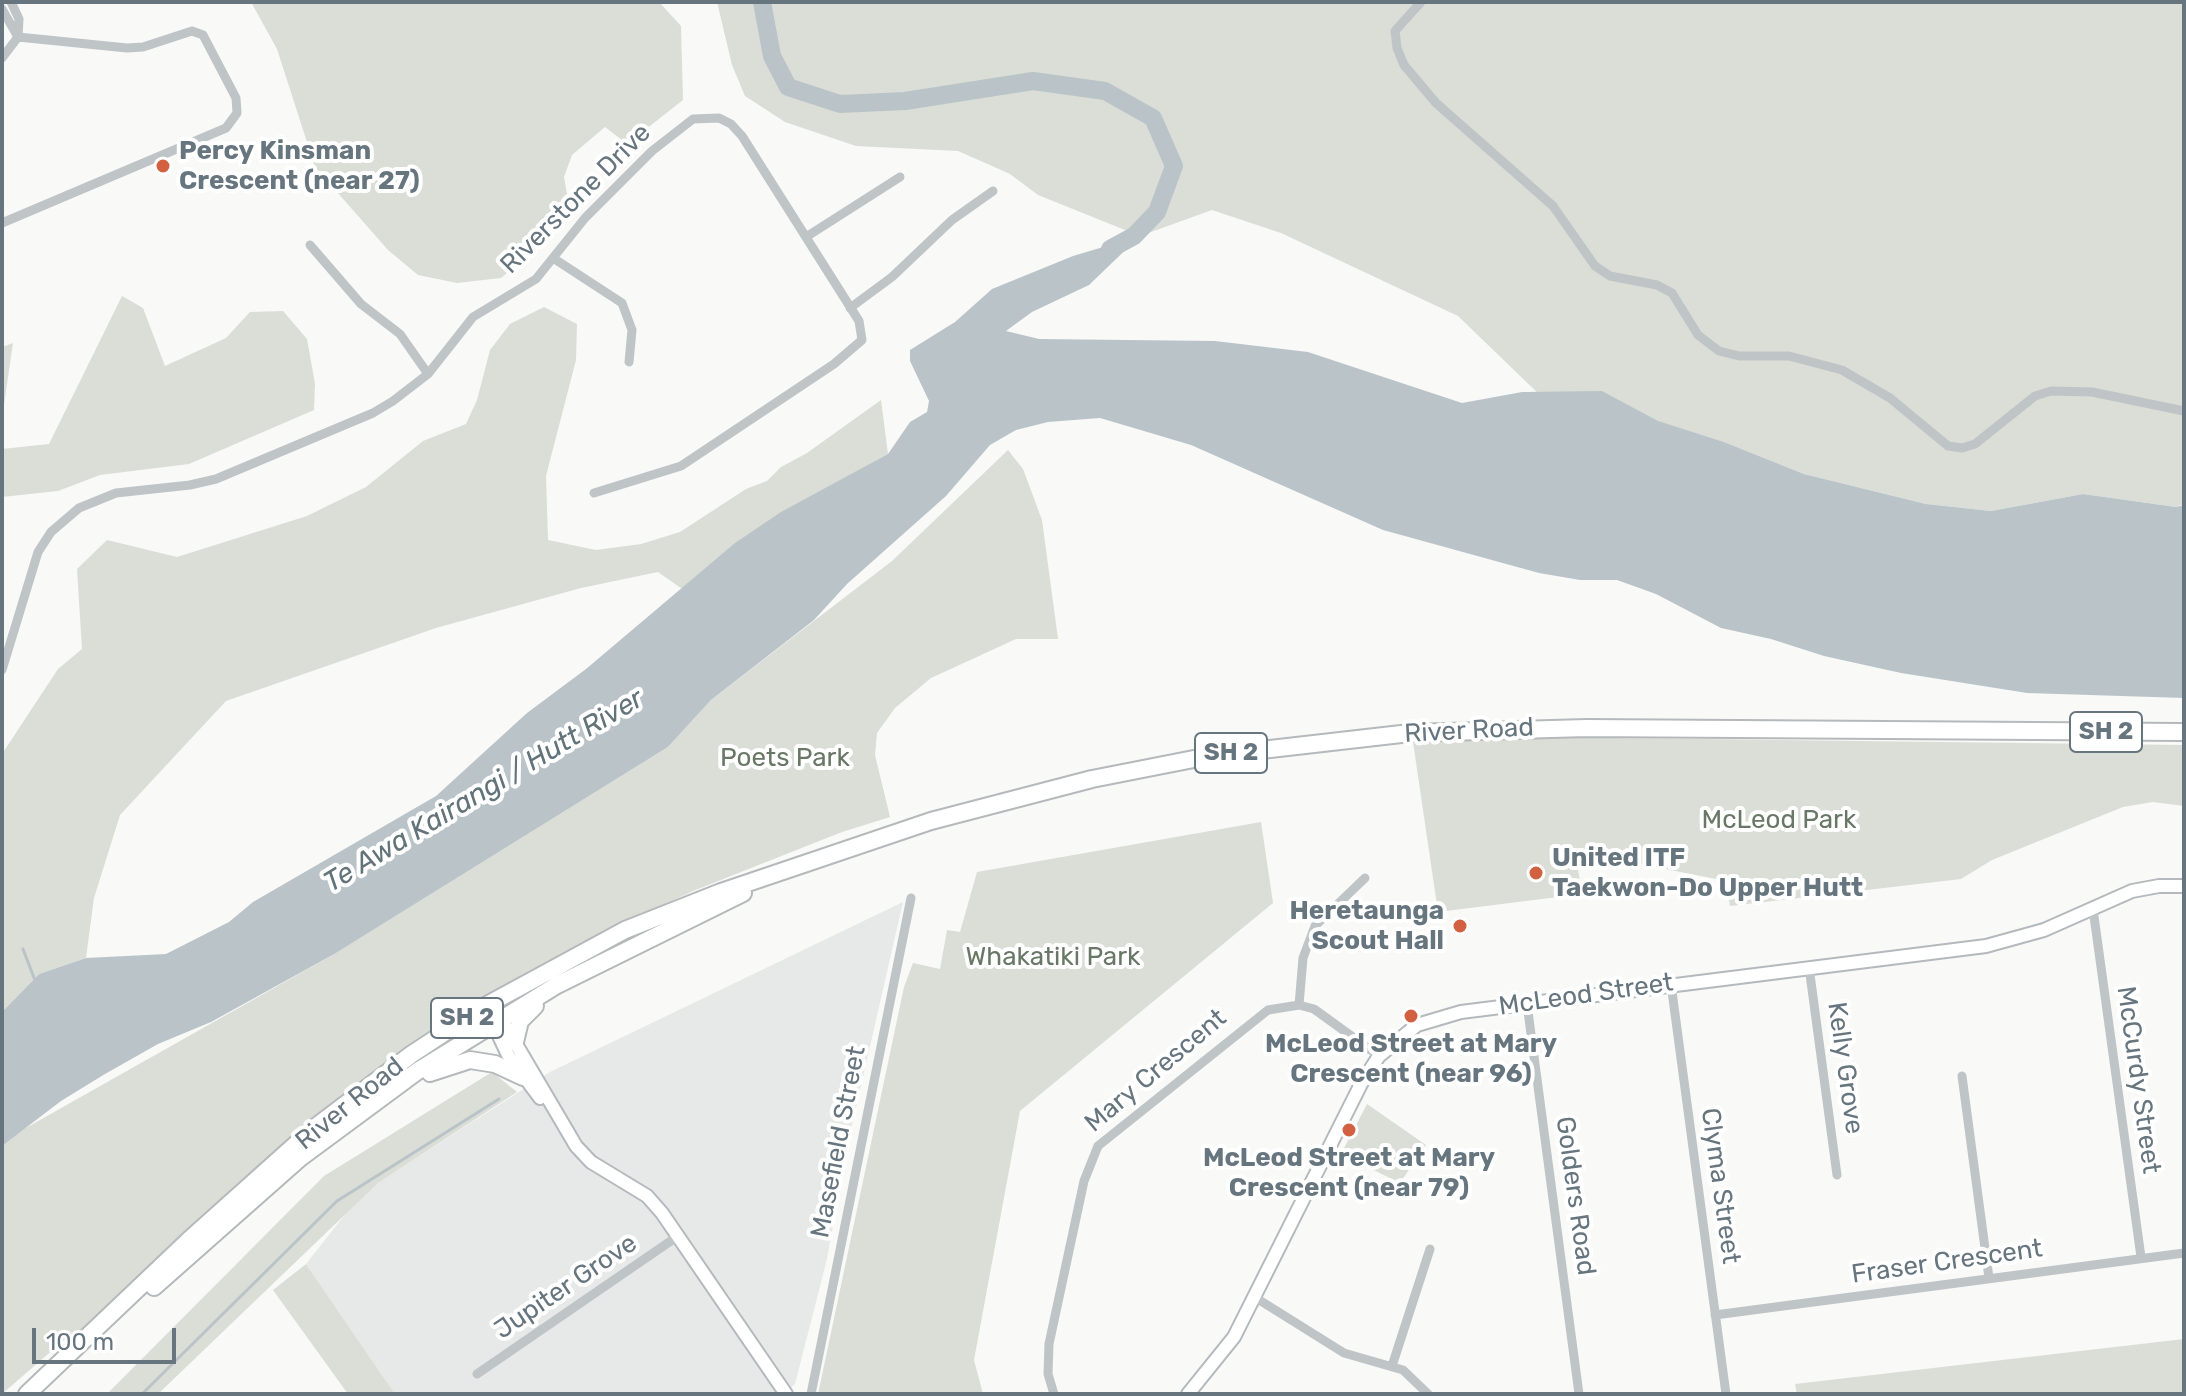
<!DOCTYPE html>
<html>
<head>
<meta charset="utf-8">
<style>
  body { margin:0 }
  #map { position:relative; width:2186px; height:1396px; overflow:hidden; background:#f9f9f8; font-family:Rubik,sans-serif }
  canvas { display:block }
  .frame { position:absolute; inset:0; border:4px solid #67757f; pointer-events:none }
  .scale { position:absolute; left:32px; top:1328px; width:144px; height:36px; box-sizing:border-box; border:4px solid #67757f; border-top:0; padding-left:10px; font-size:24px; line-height:28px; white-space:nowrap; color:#67757f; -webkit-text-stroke:6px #fff; paint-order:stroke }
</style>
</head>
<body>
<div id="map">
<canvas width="2186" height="1396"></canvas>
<div class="frame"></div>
<div class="scale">100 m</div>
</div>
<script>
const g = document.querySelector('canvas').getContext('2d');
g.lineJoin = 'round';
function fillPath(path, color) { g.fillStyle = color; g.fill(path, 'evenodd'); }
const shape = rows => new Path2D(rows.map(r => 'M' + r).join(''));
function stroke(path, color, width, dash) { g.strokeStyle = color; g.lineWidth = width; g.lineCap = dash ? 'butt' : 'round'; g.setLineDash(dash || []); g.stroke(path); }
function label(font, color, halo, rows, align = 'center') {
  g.font = font + ' Rubik,sans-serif'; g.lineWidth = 8; g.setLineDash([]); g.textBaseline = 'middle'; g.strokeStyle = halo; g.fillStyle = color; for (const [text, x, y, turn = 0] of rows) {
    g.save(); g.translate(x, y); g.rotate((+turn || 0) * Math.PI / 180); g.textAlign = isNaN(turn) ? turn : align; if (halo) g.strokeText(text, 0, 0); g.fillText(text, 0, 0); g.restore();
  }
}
const built = shape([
  [903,902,847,1147,827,1259,795,1384,783,1394,395,1394,306,1264,362,1193,550,1072]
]);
const green = shape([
  [251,2,659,2,681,26,683,100,627,144,605,127,572,155,564,177,568,200,549,221,537,248,501,278,457,283,418,275,388,250,315,167,277,49],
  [717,2,2184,2,2184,504,2176,507,2083,494,1991,511,1926,504,1804,474,1724,442,1610,407,1543,398,1458,316,1281,233,1212,210,1140,236,1038,195,1010,174,958,151,856,146,785,122,745,96,732,65],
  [122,296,143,308,165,366,226,338,250,312,283,311,307,339,315,384,314,410,189,464,100,475,58,491,2,497,2,449,49,444],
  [544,307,577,324,576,360,546,476,548,540,596,550,641,544,680,532,746,489,767,481,781,467,807,453,881,400,888,454,829,487,688,593,658,572,581,588,436,628,226,701,120,815,94,898,86,958,39,974,2,1012,2,754,58,669,82,649,77,569,107,540,177,557,307,516,366,487,423,441,466,424,477,400,490,350,510,324],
  [13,343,2,418,2,347],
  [1008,450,1023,469,1042,520,1058,639,1016,639,931,678,895,708,877,733,875,755,890,817,842,832,693,891,611,929,527,972,431,1030,369,1075,238,1183,77,1334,63,1341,2,1394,2,1145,24,1129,336,953,668,747,711,700,892,561],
  [1539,737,2184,745,2184,806,2153,802,2123,807,1992,860,1961,879,1730,906,1726,881,1575,851,1582,894,1438,912,1413,742],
  [1261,822,1273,903,1020,1111,974,1360,983,1394,818,1394,904,987,913,963,940,969,947,930,960,932,977,872],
  [492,1072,517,1092,378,1183,158,1394,107,1394,324,1176],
  [1367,1104,1426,1145,1400,1183,1341,1154],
  [306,1264,395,1394,348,1394,273,1290],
  [2184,1339,2184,1394,1797,1394,1795,1384]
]);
const water = shape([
  [1140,236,1089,285,1032,312,1006,331,1039,339,1215,341,1308,352,1462,403,1522,392,1602,391,1658,421,1724,442,1804,474,1926,504,1991,511,2083,494,2176,507,2184,505,2184,698,2027,693,1901,673,1824,656,1771,639,1721,628,1656,594,1617,580,1580,580,1539,573,1383,530,1191,445,1100,418,1048,422,1016,430,990,445,946,496,847,584,814,620,711,700,668,747,336,953,211,1022,158,1044,105,1074,61,1101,2,1146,2,1012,39,974,86,958,166,954,229,922,253,902,436,796,527,713,586,669,735,543,781,512,888,454,910,422,927,412,929,401,910,361,910,350,955,322,992,289,1073,256]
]);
const stream = shape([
  [23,949,36,983],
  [142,1394,337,1201,499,1099]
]);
const river = shape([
  [762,2,772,56,788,87,840,104,905,101,1033,81,1105,91,1153,118,1174,166,1157,212,1134,236,1110,249]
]);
const street = shape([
  [11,2,19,19,18,37],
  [1421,2,1395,31,1397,48,1404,65,1436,103,1553,206,1595,266,1610,276,1657,285,1672,293,1698,335,1719,351,1739,356,1789,356,1842,370,1890,398,1948,446,1962,448,1975,444,2035,396,2051,391,2092,392,2184,411],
  [2,9,18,37],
  [2,58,18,37],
  [2,223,226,128,237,113,236,98,203,35,192,31,143,47,127,48,18,37],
  [806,237,900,177],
  [310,245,361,304,400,334,428,374],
  [553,258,622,303,632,330,629,362],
  [850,308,892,277,952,220,993,191],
  [2,670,38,552,51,532,79,508,116,493,190,485,216,479,373,413,393,401,428,374,473,317,536,279,585,218,652,151,693,119,719,118,731,124,742,136,859,321,862,340,834,364,681,466,594,493],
  [2093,909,2141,1257],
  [1809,967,1837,1175],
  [1671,984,1726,1394],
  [1527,1004,1579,1394],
  [1299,1005,1303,958,1315,926,1365,878],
  [1962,1076,1989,1278],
  [1256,1298,1344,1353,1403,1370,1428,1394],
  [1715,1315,2184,1253],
  [1392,1366,1430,1249],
  [477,1374,678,1236],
  [811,1394,911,898],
  [1054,1394,1048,1374,1049,1344,1084,1181,1098,1146,1268,1010,1299,1005,1314,1009,1379,1056]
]);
const secondary = shape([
  [493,1023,506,1027,576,1146,591,1162,647,1196,662,1213,786,1394],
  [493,1023,508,1055,540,1098],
  [1188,1394,1234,1337,1361,1084,1379,1056,1417,1025,1461,1012,1986,946,2044,930,2132,891,2159,886,2184,886]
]);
const highway = shape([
  [515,1042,520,1021,535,1006],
  [430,1073,470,1060,495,1064,523,1077],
  [154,1287,300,1158,419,1070,557,985,743,893],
  [27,1394,189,1240,313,1129,412,1054,485,1006,625,930,721,892,931,821,1092,779,1209,756,1410,733,1587,728,2184,732]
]);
const markers = [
  [163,166,8,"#d16140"],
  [1536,873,8,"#d16140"],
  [1460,926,8,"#d16140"],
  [1411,1016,8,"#d16140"],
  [1349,1130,8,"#d16140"]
];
const shields = [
  [2106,732,72],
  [1231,753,72],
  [467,1018,72]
];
const shieldNames = [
  ["SH 2",2106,732],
  ["SH 2",1231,753],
  ["SH 2",467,1018]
];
const poiNames = [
  ["Percy Kinsman",179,151],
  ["Crescent (near 27)",179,181],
  ["United ITF",1552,858],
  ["Taekwon-Do Upper Hutt",1552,888],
  ["Heretaunga",1444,911,"right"],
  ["Scout Hall",1444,941,"right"],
  ["McLeod Street at Mary",1411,1044,"center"],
  ["Crescent (near 96)",1411,1074,"center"],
  ["McLeod Street at Mary",1349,1158,"center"],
  ["Crescent (near 79)",1349,1188,"center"]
];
const streetNames = [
  ["Riverstone Drive",576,199,-45],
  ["River Road",1469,731,-3],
  ["McLeod Street",1586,995,-8],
  ["Kelly Grove",1845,1068,82],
  ["Mary Crescent",1156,1071,-40],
  ["McCurdy Street",2138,1080,82],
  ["River Road",350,1104,-39],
  ["Masefield Street",839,1142,-79],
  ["Clyma Street",1720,1186,82],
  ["Golders Road",1575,1196,82],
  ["Fraser Crescent",1947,1262,-8],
  ["Jupiter Grove",566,1287,-34]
];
const parkNames = [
  ["Poets Park",785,758],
  ["McLeod Park",1779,820],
  ["Whakatiki Park",1053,957]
];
const waterNames = [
  ["Te Awa Kairangi / Hutt River",484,791,-31]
];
fillPath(built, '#e7e8e8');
fillPath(green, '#daded7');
fillPath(water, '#bac4c8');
stroke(stream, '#bac4c8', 3);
stroke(river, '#bac4c8', 18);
stroke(secondary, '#b4b9bd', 16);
stroke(highway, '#b5b9bc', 20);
stroke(street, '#bfc4c7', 9);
stroke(secondary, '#fff', 12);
stroke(highway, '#fff', 16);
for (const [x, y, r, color] of markers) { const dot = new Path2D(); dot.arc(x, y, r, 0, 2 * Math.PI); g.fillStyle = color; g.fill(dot); stroke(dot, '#fff', 3); }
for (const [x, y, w] of shields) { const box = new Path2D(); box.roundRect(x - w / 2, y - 20, w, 40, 6); g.fillStyle = '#fff'; g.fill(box); stroke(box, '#67757f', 2); }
label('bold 24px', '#67757f', null, shieldNames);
label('bold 26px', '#67757f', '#fff', poiNames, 'left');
label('26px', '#67757f', '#fff', streetNames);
label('26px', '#697866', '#fff', parkNames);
label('italic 28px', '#627379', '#fff', waterNames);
</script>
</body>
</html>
